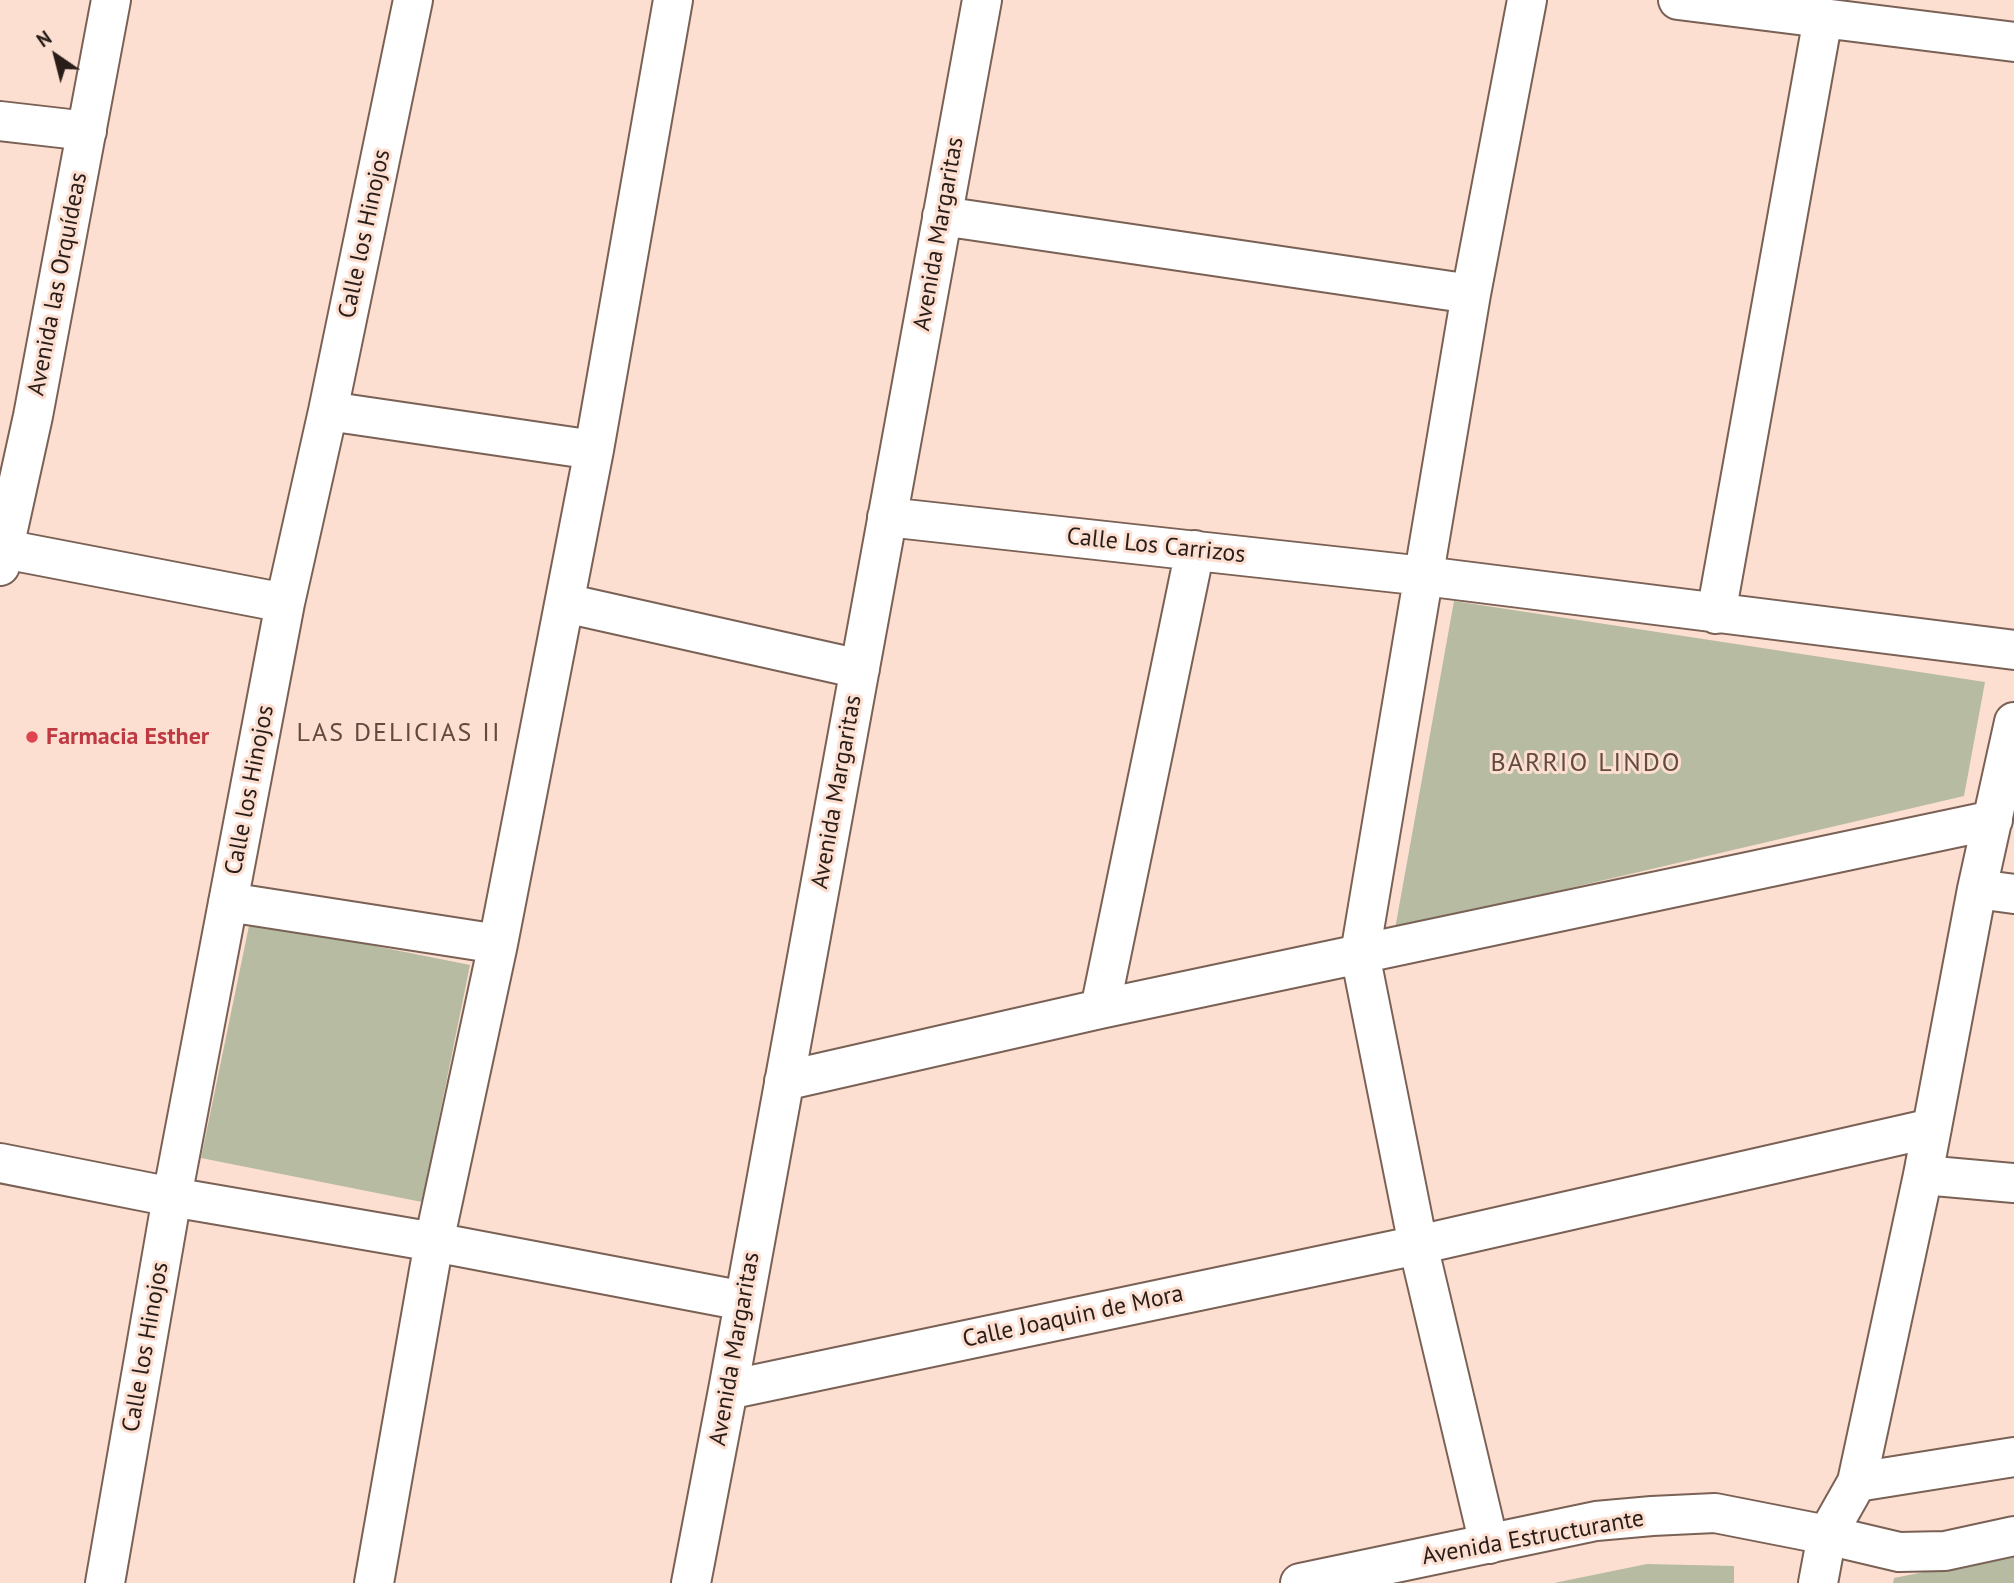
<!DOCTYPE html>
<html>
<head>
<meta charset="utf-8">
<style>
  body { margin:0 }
  #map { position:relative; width:2014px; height:1583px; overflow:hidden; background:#fddfd1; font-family:"PT Sans",sans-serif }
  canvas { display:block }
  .north { position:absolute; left:21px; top:21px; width:70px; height:70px; -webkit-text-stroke:5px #fddfd1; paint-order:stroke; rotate:325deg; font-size:19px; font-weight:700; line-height:28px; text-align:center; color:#281d18 }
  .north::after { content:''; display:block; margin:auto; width:24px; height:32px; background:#281d18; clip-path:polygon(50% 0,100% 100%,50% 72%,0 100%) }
</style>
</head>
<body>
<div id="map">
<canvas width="2014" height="1583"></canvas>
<div class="north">N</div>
</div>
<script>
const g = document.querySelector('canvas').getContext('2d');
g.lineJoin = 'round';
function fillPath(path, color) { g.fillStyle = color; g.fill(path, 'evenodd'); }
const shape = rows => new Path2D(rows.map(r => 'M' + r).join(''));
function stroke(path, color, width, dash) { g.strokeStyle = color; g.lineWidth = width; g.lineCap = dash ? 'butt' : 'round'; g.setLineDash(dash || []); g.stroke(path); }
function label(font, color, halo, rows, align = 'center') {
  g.font = font + ' "PT Sans",sans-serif'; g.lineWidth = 6; g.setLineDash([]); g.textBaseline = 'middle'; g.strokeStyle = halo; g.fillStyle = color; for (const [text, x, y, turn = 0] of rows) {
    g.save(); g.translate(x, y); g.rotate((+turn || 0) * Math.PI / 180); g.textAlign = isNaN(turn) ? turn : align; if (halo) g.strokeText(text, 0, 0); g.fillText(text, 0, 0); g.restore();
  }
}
const green = shape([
  [1454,601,1985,682,1964,796,1395,929],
  [250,921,470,965,422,1202,201,1158],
  [2014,1554,2014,1583,1893,1583,1894,1578],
  [1647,1564,1734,1566,1734,1583,1554,1583]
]);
const minor = shape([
  [1678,0,2014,42],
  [0,121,87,131],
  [942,216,1471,294],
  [328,411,594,450],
  [887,517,1424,576,2014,650],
  [4,549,285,603],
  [0,566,33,416,111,0],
  [565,603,860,669],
  [1716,614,1823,18],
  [1977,889,2014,894],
  [228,902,498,944],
  [1100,1009,1195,550],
  [784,1081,1100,1009,1993,820],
  [0,1163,172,1197,434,1242,744,1301],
  [1923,1175,2014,1183],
  [728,1390,1418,1245,1932,1128],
  [1857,1482,2014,1457],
  [1489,1544,1418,1245,1360,954,1471,294,1527,0],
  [105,1583,172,1197,285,603,328,411,413,0],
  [374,1583,434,1242,498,944,594,450,673,0],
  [691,1583,728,1390,982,0],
  [1818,1583,1827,1535,1857,1482,1923,1175,1977,889,2014,722]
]);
const major = shape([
  [1300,1583,1596,1521,1652,1516,1715,1513,1827,1535,1899,1552,1945,1551,2014,1536]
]);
const markers = [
  [32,737,7,"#e0444e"]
];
const streetNames = [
  ["Calle los Hinojos",365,234,-78],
  ["Avenida Margaritas",939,234,-80],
  ["Avenida las Orquídeas",58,284,-79],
  ["Calle Los Carrizos",1156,546,6],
  ["Calle los Hinojos",250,790,-79],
  ["Avenida Margaritas",837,792,-80],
  ["Calle Joaquin de Mora",1073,1317,-12],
  ["Calle los Hinojos",146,1347,-80],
  ["Avenida Margaritas",735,1349,-80],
  ["Avenida Estructurante",1533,1538,-10]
];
const healthNames = [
  ["Farmacia Esther",46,737]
];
const neighbourhoodNames = [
  ["LAS DELICIAS II",399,734],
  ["BARRIO LINDO",1586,764]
];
fillPath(green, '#b6bba2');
stroke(minor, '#7a6155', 42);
stroke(major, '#7a6155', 42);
stroke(minor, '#fff', 38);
stroke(major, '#fff', 38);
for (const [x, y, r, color] of markers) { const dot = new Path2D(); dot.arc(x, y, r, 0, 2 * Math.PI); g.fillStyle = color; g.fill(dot); stroke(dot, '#fddfd1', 2.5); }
label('24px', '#281d18', '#fddfd1', streetNames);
label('bold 24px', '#be3a42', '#fddfd1', healthNames, 'left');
g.letterSpacing = '2px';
label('26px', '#624a3f', '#fddfd1', neighbourhoodNames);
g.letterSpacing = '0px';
</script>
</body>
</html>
